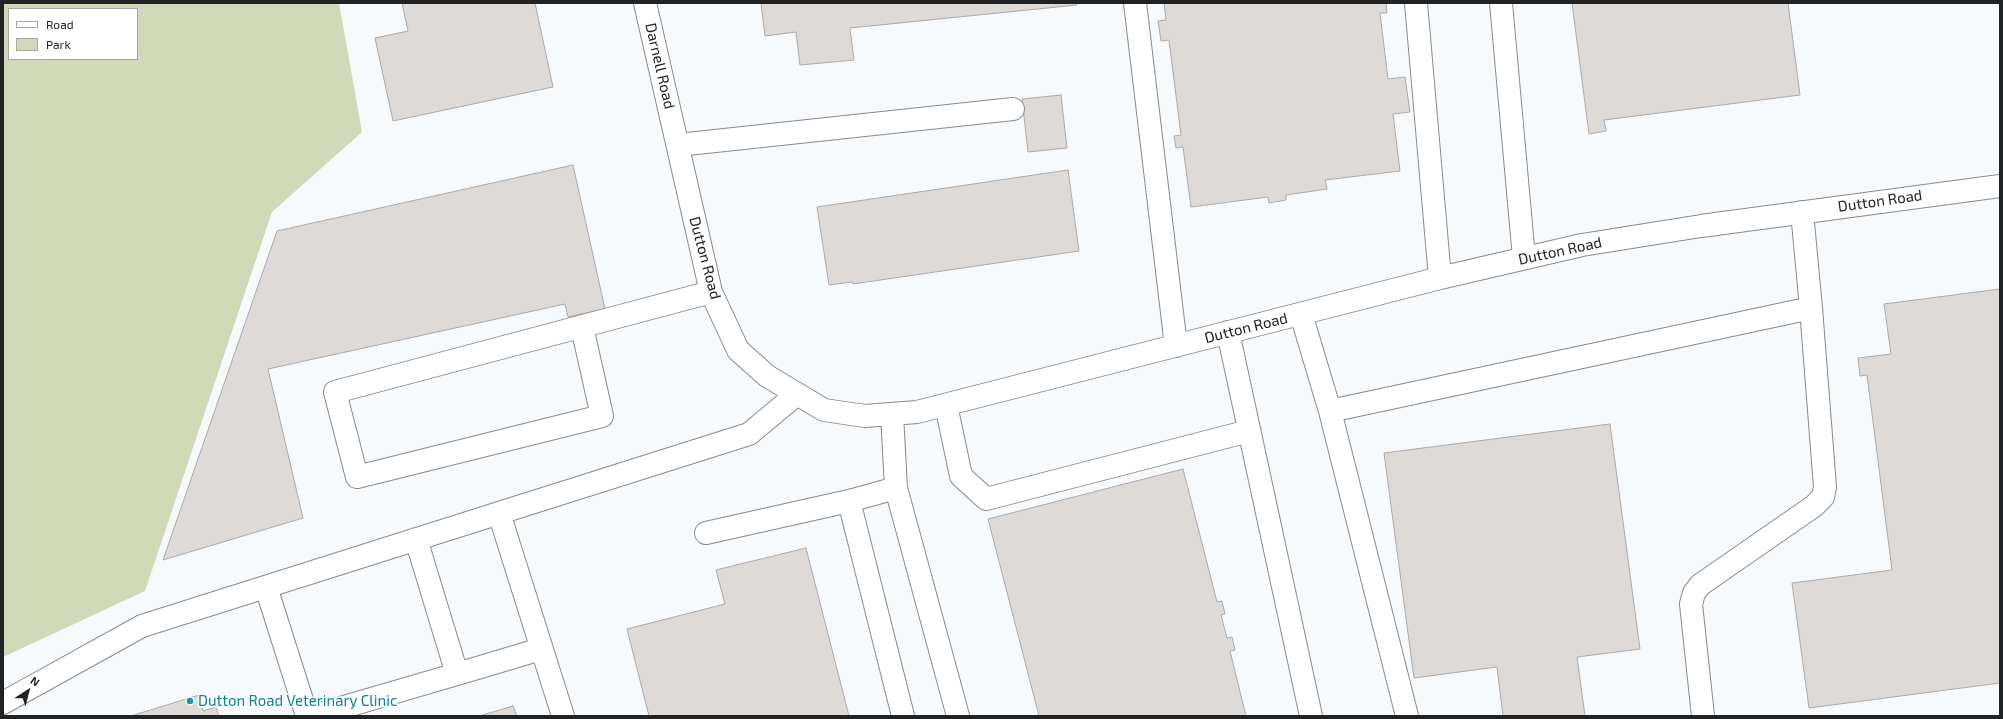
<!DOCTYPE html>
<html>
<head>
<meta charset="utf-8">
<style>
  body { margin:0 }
  #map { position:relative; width:2003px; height:719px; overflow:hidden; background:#f7fafd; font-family:"Exo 2",sans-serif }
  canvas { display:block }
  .frame { position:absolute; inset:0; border:4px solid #212223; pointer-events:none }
  .legend { position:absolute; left:8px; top:8px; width:130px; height:52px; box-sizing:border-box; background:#fff; border:1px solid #a6a7a7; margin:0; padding:5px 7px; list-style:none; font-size:12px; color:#212223 }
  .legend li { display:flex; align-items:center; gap:8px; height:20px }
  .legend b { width:20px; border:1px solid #a6a7a7 }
  .north { position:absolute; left:8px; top:671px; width:40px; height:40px; -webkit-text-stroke:3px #fff; paint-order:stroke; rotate:36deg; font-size:11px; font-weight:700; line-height:16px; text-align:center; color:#212223 }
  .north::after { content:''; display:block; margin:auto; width:14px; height:18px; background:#212223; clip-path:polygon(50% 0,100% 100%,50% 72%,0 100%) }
</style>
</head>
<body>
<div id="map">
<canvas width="2003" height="719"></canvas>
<div class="frame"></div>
<ul class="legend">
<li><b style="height:5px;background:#fff"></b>Road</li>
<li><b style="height:11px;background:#d1d9b8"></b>Park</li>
</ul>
<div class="north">N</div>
</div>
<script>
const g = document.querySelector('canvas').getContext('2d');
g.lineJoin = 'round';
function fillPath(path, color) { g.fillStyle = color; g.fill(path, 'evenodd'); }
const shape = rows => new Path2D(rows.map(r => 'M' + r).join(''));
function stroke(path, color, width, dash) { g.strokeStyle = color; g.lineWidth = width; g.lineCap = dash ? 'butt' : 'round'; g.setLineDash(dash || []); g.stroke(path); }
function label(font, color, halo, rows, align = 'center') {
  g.font = font + ' "Exo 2",sans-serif'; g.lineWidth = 3; g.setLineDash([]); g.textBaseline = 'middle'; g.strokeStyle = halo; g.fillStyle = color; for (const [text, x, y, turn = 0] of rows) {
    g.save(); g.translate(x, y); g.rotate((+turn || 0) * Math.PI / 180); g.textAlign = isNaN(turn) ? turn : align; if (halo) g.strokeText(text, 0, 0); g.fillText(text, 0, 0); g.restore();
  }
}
const green = shape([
  [3,3,339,3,362,132,272,212,145,591,3,657],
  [9,9,137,9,137,59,9,59]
]);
const building = shape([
  [402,3,535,3,553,87,393,121,375,38,408,31,402,3],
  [761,3,1076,3,1077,5,850,28,854,60,800,65,796,32,765,36,761,3],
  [1164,3,1386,3,1387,13,1380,13,1388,79,1405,77,1410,112,1393,114,1400,171,1325,180,1327,189,1286,195,1286,200,1269,203,1268,197,1191,207,1183,147,1176,148,1174,136,1181,135,1169,40,1161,41,1158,21,1166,20,1164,3],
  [1572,3,1788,3,1800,95,1604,120,1606,131,1589,134,1572,3],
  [1061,95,1067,148,1028,152,1022,99,1061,95],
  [573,165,605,309,568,317,565,304,268,369,303,518,163,560,277,231,573,165],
  [1068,170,1079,251,853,284,853,282,829,285,817,207,1068,170],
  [2000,289,2000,683,1809,708,1792,583,1892,570,1867,375,1860,376,1858,358,1891,354,1884,304,2000,289],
  [1610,424,1640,649,1577,657,1585,716,1503,716,1497,667,1414,678,1384,453,1610,424],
  [1183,469,1217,602,1222,601,1225,614,1221,615,1227,638,1232,637,1235,650,1230,651,1246,716,1039,716,988,519,1183,469],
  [806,548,849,716,649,716,627,629,725,604,716,570,806,548],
  [199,695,203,711,216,707,219,716,131,716,199,695],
  [513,706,517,716,479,716,513,706]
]);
const minor = shape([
  [645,3,711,292,738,350,767,376,824,410,865,416,917,412,1440,278,1582,245,1701,226,2000,186],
  [1135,3,1176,346],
  [1416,3,1440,278],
  [1501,3,1524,258],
  [678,145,1013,109],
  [1301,314,1330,411,1811,308,1802,212],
  [582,327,602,416,357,477,335,392,711,292],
  [1228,332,1311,716],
  [946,405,961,476,986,499,1249,431],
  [1330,411,1407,716],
  [892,414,896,488,958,716],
  [896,488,849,501,903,716],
  [499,513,563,716],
  [706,533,849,501],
  [266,587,307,716],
  [457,674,541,649],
  [3,703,142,626,749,434,797,394],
  [313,716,457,674,416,539],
  [1703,716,1691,604,1694,593,1700,585,1814,506,1823,497,1825,487,1811,308]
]);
const markers = [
  [190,701,4,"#0f9aa8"]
];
const streetNames = [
  ["Darnell Road",660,66,77],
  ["Dutton Road",1880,201,-8],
  ["Dutton Road",1560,251,-12],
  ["Dutton Road",705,258,75],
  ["Dutton Road",1246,328,-14]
];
const cultureNames = [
  ["Dutton Road Veterinary Clinic",198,701]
];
fillPath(green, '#d1d9b8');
fillPath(building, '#dddad8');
stroke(building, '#aca8a7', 1);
stroke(minor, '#888a8c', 24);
stroke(minor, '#fff', 22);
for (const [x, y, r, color] of markers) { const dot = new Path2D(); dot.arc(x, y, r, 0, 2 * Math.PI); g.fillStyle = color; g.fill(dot); stroke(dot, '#fff', 1.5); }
label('15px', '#212223', '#fff', streetNames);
label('15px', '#0d838f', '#fff', cultureNames, 'left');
</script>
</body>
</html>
